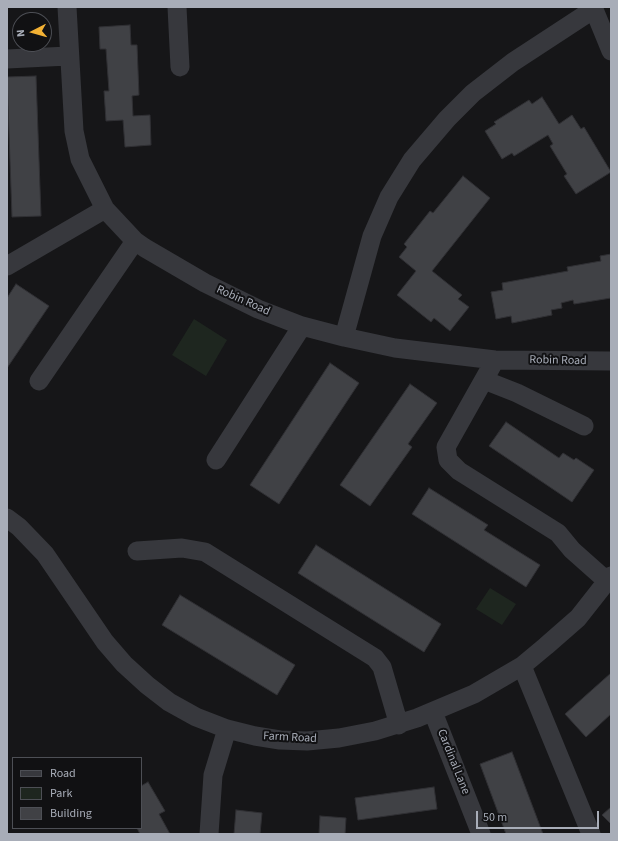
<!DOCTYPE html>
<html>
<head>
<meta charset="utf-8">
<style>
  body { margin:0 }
  #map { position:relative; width:618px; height:841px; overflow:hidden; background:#161618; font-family:"Source Sans 3",sans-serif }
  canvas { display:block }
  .frame { position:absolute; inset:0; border:8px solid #a8adb8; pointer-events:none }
  .legend { position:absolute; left:12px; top:757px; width:130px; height:72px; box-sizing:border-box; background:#111113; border:1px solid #4d4f55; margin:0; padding:5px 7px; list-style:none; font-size:12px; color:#a8adb8 }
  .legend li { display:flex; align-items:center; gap:8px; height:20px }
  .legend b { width:20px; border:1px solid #4d4f55 }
  .north { position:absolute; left:12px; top:12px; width:40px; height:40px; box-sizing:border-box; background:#111113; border:1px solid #4d4f55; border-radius:50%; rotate:264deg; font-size:11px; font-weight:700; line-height:16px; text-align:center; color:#a8adb8 }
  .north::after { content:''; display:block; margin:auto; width:14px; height:18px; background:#f2b134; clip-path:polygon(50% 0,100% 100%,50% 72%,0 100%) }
  .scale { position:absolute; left:476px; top:811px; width:123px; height:18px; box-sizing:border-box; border:2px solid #a8adb8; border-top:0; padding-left:5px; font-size:12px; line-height:14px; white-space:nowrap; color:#a8adb8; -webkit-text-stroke:3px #111113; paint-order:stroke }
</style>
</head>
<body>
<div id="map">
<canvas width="618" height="841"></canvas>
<div class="frame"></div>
<ul class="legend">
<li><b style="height:5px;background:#37383d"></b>Road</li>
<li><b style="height:11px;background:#1e261f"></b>Park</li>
<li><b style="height:11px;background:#404145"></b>Building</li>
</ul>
<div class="north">N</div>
<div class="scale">50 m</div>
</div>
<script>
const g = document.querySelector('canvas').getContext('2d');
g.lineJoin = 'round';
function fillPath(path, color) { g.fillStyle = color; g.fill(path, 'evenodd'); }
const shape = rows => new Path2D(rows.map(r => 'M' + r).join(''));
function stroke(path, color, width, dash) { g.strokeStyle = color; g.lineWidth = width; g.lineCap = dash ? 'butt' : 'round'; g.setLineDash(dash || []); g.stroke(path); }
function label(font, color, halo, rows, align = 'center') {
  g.font = font + ' "Source Sans 3",sans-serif'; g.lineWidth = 4; g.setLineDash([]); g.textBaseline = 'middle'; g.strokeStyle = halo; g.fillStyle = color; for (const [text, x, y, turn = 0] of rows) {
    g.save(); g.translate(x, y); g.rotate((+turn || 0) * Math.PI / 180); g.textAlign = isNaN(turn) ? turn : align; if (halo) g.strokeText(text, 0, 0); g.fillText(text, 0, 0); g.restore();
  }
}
const green = shape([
  [194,319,227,340,206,376,172,355],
  [490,588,516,604,502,625,476,609]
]);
const building = shape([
  [130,25,131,45,137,45,139,95,132,96,133,116,150,115,151,145,125,147,123,120,106,121,104,91,109,91,106,49,100,49,99,27,130,25],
  [36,76,41,216,12,217,7,77,36,76],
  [542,97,559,124,572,115,581,129,584,127,611,172,576,194,564,176,567,174,550,146,553,144,548,135,514,156,512,153,502,159,485,131,496,124,494,122,529,100,532,104,542,97],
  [463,176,490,198,432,271,462,295,458,299,469,307,450,331,434,318,431,322,397,295,416,271,399,257,407,247,404,244,430,211,433,213,463,176],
  [611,254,611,298,574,304,573,300,561,303,562,308,551,310,552,315,512,323,511,316,496,319,491,292,503,290,502,283,568,271,567,267,601,261,600,256,611,254],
  [16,284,49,306,7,368,7,298,16,284],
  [330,363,359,383,279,504,250,485,330,363],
  [410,384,437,403,408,444,412,447,370,506,340,485,410,384],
  [506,422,559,458,563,453,574,460,576,458,594,470,572,502,489,446,506,422],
  [429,488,488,525,484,530,540,565,526,587,412,514,429,488],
  [316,545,441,624,424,652,298,573,316,545],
  [180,595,295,665,277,695,162,625,180,595],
  [611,673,611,714,586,737,565,714,611,673],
  [512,752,543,834,506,834,480,764,512,752],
  [148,782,165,811,159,814,170,834,140,834,137,828,141,828,141,786,148,782],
  [434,787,437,809,358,820,355,798,434,787],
  [611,807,611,824,602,815,611,807],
  [236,810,262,813,260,834,234,834,236,810],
  [320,816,346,818,345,834,319,834,320,816]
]);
const minor = shape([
  [67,7,74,131,80,159,105,209,135,241,145,248,205,283,258,309,302,326,344,337,395,348,495,360,611,361],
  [177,7,180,67],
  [593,7,611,51],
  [7,59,68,56],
  [7,266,105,209],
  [344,337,372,236,389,197,412,160,447,119,473,93,513,62,594,9],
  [495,360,446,447,448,460,459,471,558,533,572,550,608,582],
  [484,380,517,393,584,426],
  [39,381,135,241],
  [216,460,302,326],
  [7,518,19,527,45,554,105,642,124,664,147,685,169,702,196,717,227,729,255,736,280,740,307,741,339,738,375,731,417,718,474,694,522,666,546,646,578,618,611,576],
  [137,551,182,548,205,552,375,658,382,667,399,725],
  [522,666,591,834],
  [433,712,481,834],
  [209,834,213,775,227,729]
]);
const streetNames = [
  ["Robin Road",243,301,24],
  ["Robin Road",558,361,1],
  ["Farm Road",290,738,3],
  ["Cardinal Lane",453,762,68]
];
fillPath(green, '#1e261f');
fillPath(building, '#404145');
stroke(building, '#303034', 1);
stroke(minor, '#37383d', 19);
label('12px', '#a8adb8', '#111113', streetNames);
</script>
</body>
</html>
